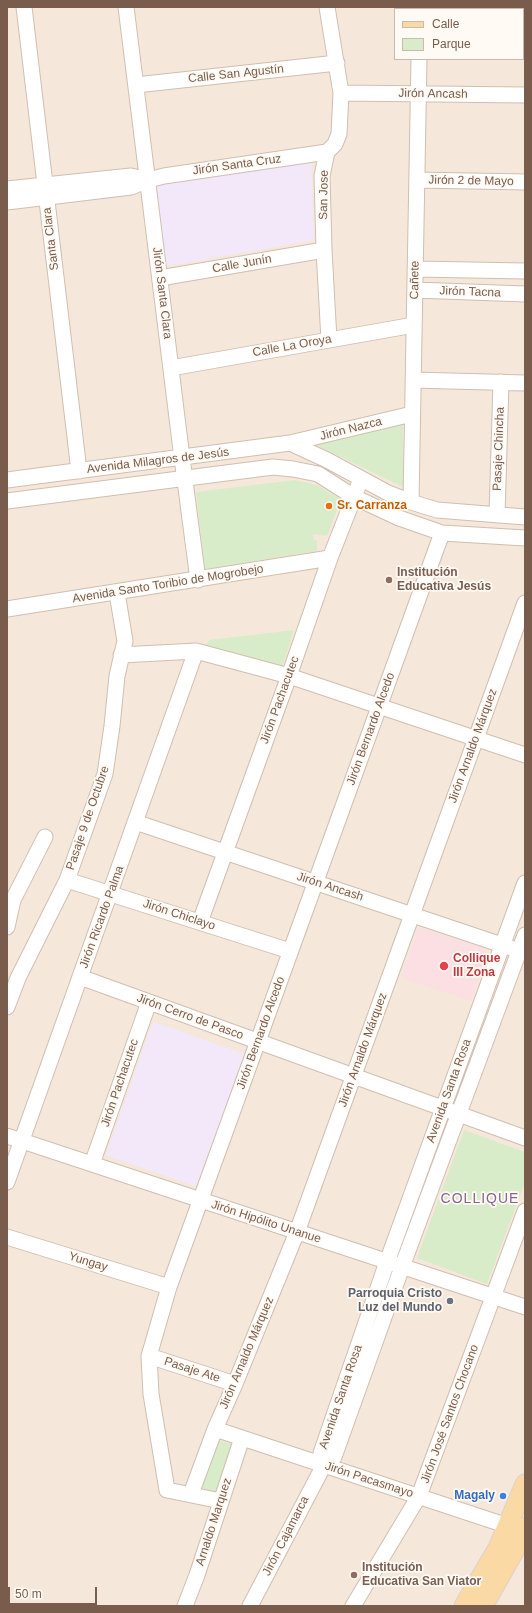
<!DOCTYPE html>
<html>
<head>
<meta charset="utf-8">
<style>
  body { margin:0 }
  #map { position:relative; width:532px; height:1613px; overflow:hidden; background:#fdf6ec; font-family:Helvetica,sans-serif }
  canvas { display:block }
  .frame { position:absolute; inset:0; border:8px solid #7a5c4d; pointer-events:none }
  .legend { position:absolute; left:394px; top:8px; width:130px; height:52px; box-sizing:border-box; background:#fffaf3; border:1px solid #cabbb1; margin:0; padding:5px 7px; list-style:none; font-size:12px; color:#7a5c4d }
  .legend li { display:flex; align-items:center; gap:8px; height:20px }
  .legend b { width:20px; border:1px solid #cabbb1 }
  .scale { position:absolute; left:8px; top:1587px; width:89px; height:18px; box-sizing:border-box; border:2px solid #7a5c4d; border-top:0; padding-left:5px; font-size:12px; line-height:14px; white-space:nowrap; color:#7a5c4d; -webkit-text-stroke:3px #fffaf3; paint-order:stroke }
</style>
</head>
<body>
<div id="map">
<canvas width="532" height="1613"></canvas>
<div class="frame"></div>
<ul class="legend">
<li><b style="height:5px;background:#fbd9a5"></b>Calle</li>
<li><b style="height:11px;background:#d8ecc9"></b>Parque</li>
</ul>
<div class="scale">50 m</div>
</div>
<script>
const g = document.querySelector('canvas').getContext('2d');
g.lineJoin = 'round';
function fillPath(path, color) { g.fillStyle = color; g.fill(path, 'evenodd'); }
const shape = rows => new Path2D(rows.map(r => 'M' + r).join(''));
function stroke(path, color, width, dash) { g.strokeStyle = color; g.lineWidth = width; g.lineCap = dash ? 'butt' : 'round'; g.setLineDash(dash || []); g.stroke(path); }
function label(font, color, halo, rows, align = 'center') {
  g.font = font + ' Helvetica,sans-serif'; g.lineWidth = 3.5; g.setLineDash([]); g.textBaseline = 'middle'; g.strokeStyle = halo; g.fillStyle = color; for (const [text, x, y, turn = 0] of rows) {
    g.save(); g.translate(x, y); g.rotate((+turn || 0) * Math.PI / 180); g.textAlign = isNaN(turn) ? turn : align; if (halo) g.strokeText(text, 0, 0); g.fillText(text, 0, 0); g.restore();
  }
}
const residential = shape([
  [7,7,525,7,525,1606,7,1606],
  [395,9,523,9,523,59,395,59]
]);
const education = shape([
  [311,162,314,240,167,266,154,183],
  [153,1022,244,1054,198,1187,106,1155]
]);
const medical = shape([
  [418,927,484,948,487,955,471,1001,401,978]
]);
const green = shape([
  [403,421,403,487,312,443],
  [295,480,317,485,341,499,327,536,313,534,314,540,317,540,317,551,205,569,196,492],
  [294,630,282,668,204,648,209,640],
  [464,1130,525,1152,525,1182,487,1284,417,1258],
  [217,1440,232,1444,217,1492,202,1488]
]);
const minor = shape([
  [24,7,79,471],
  [126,7,182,458,198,580],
  [327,7,341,93,339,134,335,144,327,152,322,176,324,250,329,340],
  [420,9,420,7],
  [136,85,337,63],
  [341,93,525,95],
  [417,180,525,182],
  [7,189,131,176,148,180],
  [7,202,131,187,148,180,164,176,327,152],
  [415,269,525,271],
  [160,278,324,250],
  [415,290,525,294],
  [171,368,414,325],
  [413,380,525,383],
  [290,443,327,460,388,493,411,502,437,510,525,517],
  [7,480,290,443,412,414],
  [7,501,273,467,293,469,318,474,354,497,399,518,442,533,525,538],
  [411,502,419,59],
  [497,515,501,382],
  [7,609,330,558],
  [121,655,196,651,289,676,525,755],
  [135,822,511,948],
  [67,880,290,951],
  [200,922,289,676,330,558,361,479],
  [7,927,13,900,45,837],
  [80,977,525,1138],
  [7,1007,18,978,67,880,105,774,112,726,117,676,125,641,117,593],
  [7,1136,525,1307],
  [92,1164,149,1002],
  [7,1182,196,651],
  [7,1237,169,1287],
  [149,1356,235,1384],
  [215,1429,517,1529],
  [324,1465,321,1453,387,1262,525,883],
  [191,1494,215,1429,235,1384,297,1232,525,603],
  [221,1501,167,1490,151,1394,149,1356,169,1287,442,533],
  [185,1606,197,1575,242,1438],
  [250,1606,324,1465,334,1457,402,1267,525,935],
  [353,1606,419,1496,525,1211]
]);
const major = shape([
  [464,1606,498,1548,525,1484],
  [483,1606,513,1553,525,1527]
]);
const markers = [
  [329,506,4,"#e8710a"],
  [389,580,4,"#8d6e63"],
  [444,966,5,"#e0444e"],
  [450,1301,4,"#6b7280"],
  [503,1496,4,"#3f7fe0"],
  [354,1575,4,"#8d6e63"]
];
const streetNames = [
  ["Calle San Agustín",236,74,-6],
  ["Jirón Ancash",433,94,1],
  ["Jirón Santa Cruz",237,165,-8],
  ["Jirón 2 de Mayo",471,181,1],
  ["San Jose",324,195,-89],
  ["Santa Clara",51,239,-97],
  ["Calle Junín",242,264,-10],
  ["Cañete",415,280,-89],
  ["Jirón Tacna",470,292,2],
  ["Jirón Santa Clara",162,293,83],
  ["Calle La Oroya",292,346,-10],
  ["Jirón Nazca",351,429,-14],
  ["Pasaje Chincha",499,449,-88],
  ["Avenida Milagros de Jesús",158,461,-7],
  ["Avenida Santo Toribio de Mogrobejo",168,584,-9],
  ["Jirón Pachacutec",280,700,-70],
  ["Jirón Bernardo Alcedo",371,729,-70],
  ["Jirón Arnaldo Márquez",473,746,-70],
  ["Pasaje 9 de Octubre",88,818,-71],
  ["Jirón Ancash",330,887,18],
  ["Jirón Chiclayo",179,915,18],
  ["Jirón Ricardo Palma",102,917,-70],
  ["Jirón Cerro de Pasco",190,1017,20],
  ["Jirón Bernardo Alcedo",261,1033,-70],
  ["Jirón Arnaldo Márquez",363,1050,-70],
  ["Jirón Pachacutec",120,1083,-71],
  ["Avenida Santa Rosa",449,1091,-70],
  ["Jirón Hipólito Unanue",266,1222,18],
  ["Yungay",88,1262,17],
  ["Jirón Arnaldo Márquez",247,1353,-67],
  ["Pasaje Ate",192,1370,18],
  ["Avenida Santa Rosa",341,1397,-71],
  ["Jirón José Santos Chocano",450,1414,-70],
  ["Jirón Pacasmayo",369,1480,18],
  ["Arnaldo Marquez",214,1522,-72],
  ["Jirón Cajamarca",286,1536,-63]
];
const foodNames = [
  ["Sr. Carranza",337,506]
];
const educationNames = [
  ["Institución",397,573],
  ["Educativa Jesús",397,587],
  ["Institución",362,1568],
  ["Educativa San Viator",362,1582]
];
const healthNames = [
  ["Collique",453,959],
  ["III Zona",453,973]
];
const worshipNames = [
  ["Parroquia Cristo",442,1294],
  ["Luz del Mundo",442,1308]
];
const shopNames = [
  ["Magaly",495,1496]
];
const quarterNames = [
  ["COLLIQUE",480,1199]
];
fillPath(residential, '#f5e8da');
fillPath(education, '#f3e8fa');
fillPath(medical, '#fbdfe3');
fillPath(green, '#d8ecc9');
stroke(minor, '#d1beb0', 17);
stroke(major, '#dad1cd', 21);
stroke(minor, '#fff', 15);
stroke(major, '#fbd9a5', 19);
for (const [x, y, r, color] of markers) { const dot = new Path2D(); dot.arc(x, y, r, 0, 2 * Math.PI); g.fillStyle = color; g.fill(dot); stroke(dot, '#fffaf3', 1.5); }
label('12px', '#7a5c4d', '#fffaf3', streetNames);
label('bold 12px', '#c56008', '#fffaf3', foodNames, 'left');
label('bold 12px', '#785e54', '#fffaf3', educationNames, 'left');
label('bold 12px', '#be3a42', '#fffaf3', healthNames, 'left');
label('bold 12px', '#5b616d', '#fffaf3', worshipNames, 'right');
label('bold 12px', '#366cbe', '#fffaf3', shopNames, 'right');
g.letterSpacing = '1px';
label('14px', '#846695', '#fffaf3', quarterNames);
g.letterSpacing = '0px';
</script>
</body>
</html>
